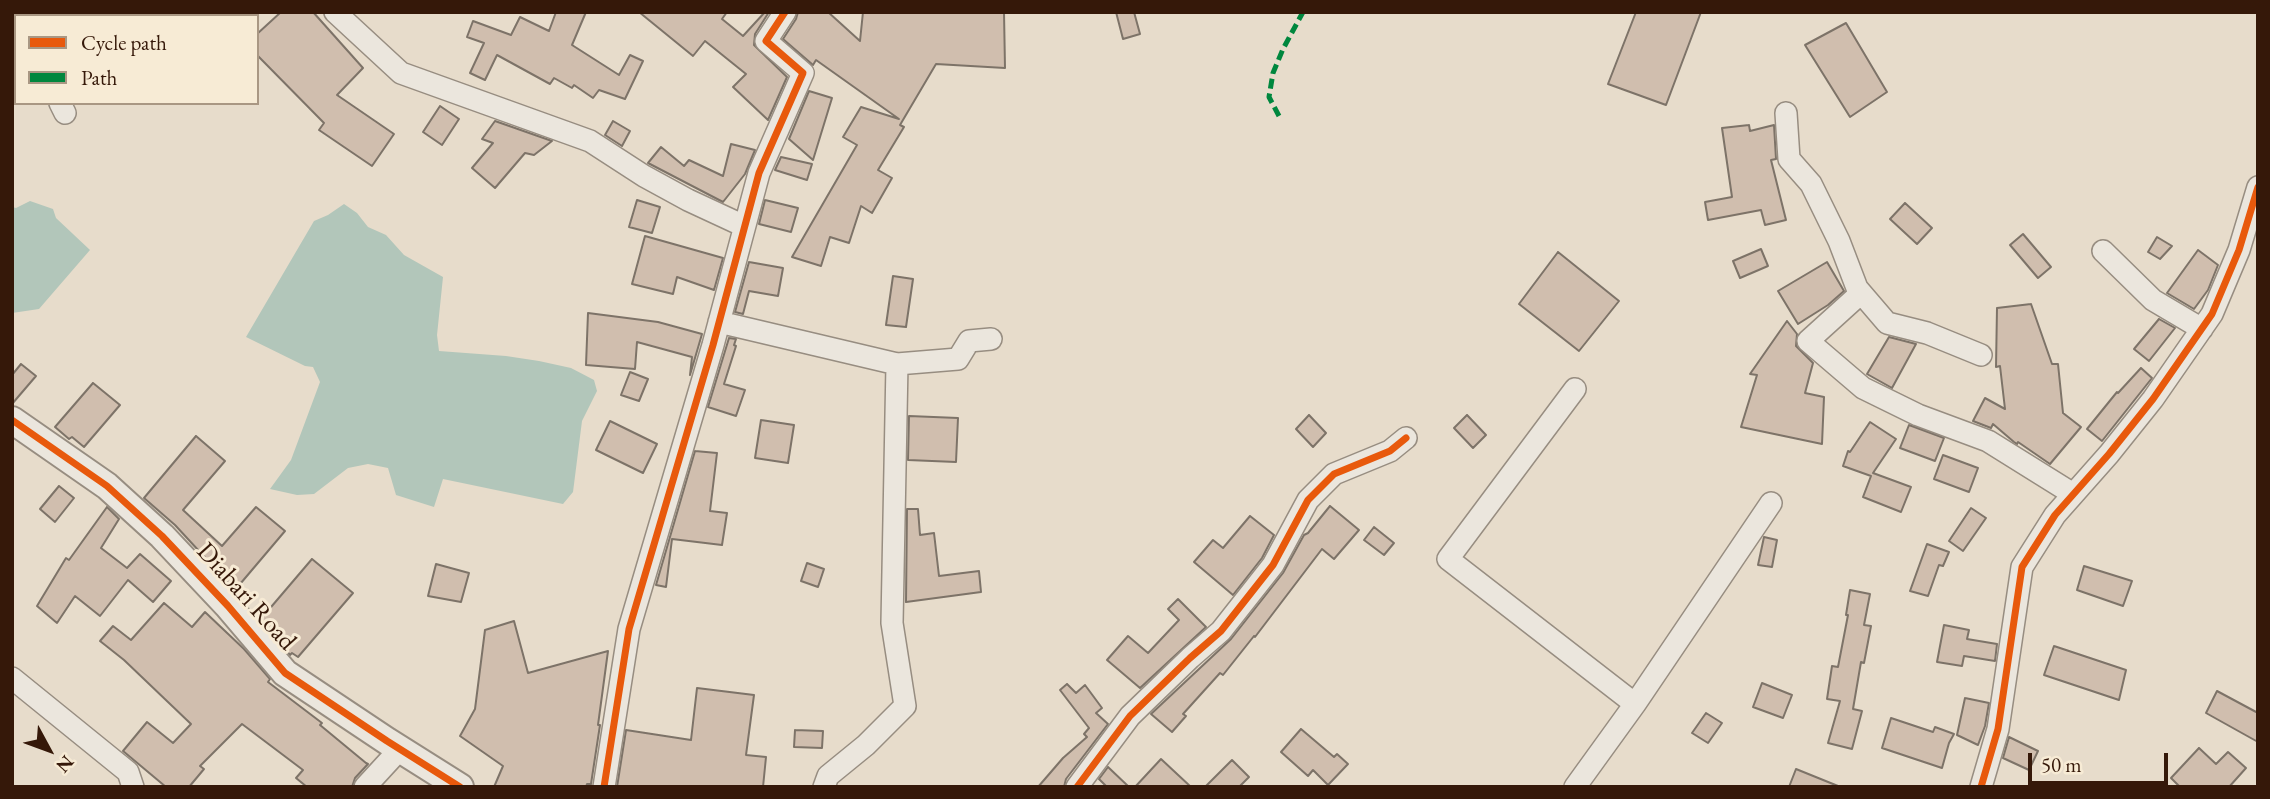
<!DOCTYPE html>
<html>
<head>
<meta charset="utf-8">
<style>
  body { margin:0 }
  #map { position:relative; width:2270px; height:799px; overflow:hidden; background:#e7dccb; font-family:"EB Garamond",serif }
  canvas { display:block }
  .frame { position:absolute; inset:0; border:14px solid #351809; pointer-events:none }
  .legend { position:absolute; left:14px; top:14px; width:245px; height:91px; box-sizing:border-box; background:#f7ebd5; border:2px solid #a99783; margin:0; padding:9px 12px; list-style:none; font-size:21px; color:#351809 }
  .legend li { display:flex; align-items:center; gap:14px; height:35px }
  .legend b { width:35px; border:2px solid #a99783 }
  .north { position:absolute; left:14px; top:715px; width:70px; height:70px; -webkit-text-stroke:5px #f7ebd5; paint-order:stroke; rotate:131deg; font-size:19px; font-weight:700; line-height:28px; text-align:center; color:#351809 }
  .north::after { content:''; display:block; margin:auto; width:24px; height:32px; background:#351809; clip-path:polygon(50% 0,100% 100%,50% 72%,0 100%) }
  .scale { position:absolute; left:2028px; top:753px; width:140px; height:32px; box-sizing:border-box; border:4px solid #351809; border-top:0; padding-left:9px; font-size:21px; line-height:24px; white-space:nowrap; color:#351809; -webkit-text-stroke:5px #f7ebd5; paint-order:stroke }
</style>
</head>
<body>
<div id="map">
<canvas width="2270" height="799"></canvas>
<div class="frame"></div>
<ul class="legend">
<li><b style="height:9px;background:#e8590c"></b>Cycle path</li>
<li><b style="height:9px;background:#00873e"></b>Path</li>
</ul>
<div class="north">N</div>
<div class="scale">50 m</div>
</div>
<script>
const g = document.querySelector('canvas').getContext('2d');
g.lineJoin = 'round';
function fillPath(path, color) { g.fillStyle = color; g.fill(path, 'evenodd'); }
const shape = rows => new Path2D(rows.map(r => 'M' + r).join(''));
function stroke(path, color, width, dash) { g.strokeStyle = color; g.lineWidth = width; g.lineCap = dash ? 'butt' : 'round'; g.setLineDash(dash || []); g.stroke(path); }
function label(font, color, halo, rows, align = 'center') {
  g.font = font + ' "EB Garamond",serif'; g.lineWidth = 6; g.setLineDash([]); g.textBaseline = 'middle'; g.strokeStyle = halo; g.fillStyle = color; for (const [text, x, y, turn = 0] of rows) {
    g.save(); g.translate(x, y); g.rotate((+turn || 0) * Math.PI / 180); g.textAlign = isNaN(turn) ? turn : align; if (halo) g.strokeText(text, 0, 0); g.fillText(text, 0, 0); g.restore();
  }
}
const water = shape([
  [30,201,53,209,56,218,90,250,39,309,12,313,12,207,16,208],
  [344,204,357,213,368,227,386,235,404,255,443,277,437,335,439,351,506,356,539,361,571,368,594,380,597,391,582,421,573,492,563,504,443,479,434,507,396,495,388,468,368,464,348,468,314,494,297,495,270,489,291,460,320,382,313,367,305,366,246,337,314,221,328,215]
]);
const building = shape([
  [281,12,313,12,363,68,337,95,394,134,372,166,319,130,324,123,257,55,257,34,281,12],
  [556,12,586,12,572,45,619,75,630,55,643,61,625,99,599,90,593,98,574,85,572,88,554,78,550,84,497,55,485,80,470,73,484,43,467,37,473,21,511,35,520,17,549,31,556,12],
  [639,12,727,12,722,19,743,36,765,12,769,12,755,34,754,45,787,77,768,120,733,87,746,74,705,41,693,56,639,12],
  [798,12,828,12,860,41,863,12,1004,12,1005,68,936,64,900,125,904,127,878,170,892,178,872,213,861,206,849,243,830,237,821,266,792,257,857,145,843,137,861,107,899,119,816,60,813,65,783,39,796,19,798,12],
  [1116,12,1134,12,1140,34,1123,39,1116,12],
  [1636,12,1701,12,1666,105,1608,84,1636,12],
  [1846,23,1887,92,1850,117,1805,45,1846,23],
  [809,91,832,98,813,160,789,139,809,91],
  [440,106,459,119,442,145,423,132,440,106],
  [495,121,552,141,534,155,525,153,495,188,472,168,493,143,482,139,495,121],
  [613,121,630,131,622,146,605,135,613,121],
  [1749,125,1750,131,1774,125,1776,159,1771,160,1786,220,1765,225,1761,210,1708,220,1705,202,1732,197,1722,128,1749,125],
  [731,144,755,150,745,174,723,202,648,163,661,147,684,166,689,160,723,176,731,144],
  [781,157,812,164,807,180,775,170,781,157],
  [637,200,660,207,652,233,629,227,637,200],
  [765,200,798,208,791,232,759,224,765,200],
  [1905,203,1932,228,1917,244,1890,219,1905,203],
  [2023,234,2051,267,2038,278,2010,245,2023,234],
  [645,236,723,258,714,290,677,277,673,294,632,284,645,236],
  [2157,237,2172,246,2160,259,2148,252,2157,237],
  [1761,249,1768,266,1740,278,1733,261,1761,249],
  [2198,250,2218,265,2208,290,2194,309,2167,293,2198,250],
  [1558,252,1619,301,1579,351,1519,304,1558,252],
  [749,262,783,268,778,296,749,291,743,314,735,312,749,262],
  [1827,262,1844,291,1828,305,1798,324,1778,291,1827,262],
  [893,276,913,279,906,327,886,325,893,276],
  [2031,304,2052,364,2058,364,2063,413,2081,427,2050,464,2018,442,2017,444,2014,442,1993,424,1991,428,1973,421,1985,398,2005,409,2000,366,1996,367,1997,308,2031,304],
  [588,313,658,322,702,334,690,375,692,357,637,342,635,369,586,365,588,313],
  [2159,319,2175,328,2149,361,2134,349,2159,319],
  [1787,321,1797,334,1796,346,1813,363,1805,393,1824,397,1822,444,1741,427,1757,375,1750,374,1787,321],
  [1889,337,1916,344,1892,388,1867,374,1889,337],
  [729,338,736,339,734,345,736,346,724,384,745,390,736,416,708,407,729,338],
  [21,364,36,376,12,404,12,375,21,364],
  [2141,368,2152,378,2102,441,2087,429,2117,392,2118,393,2141,368],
  [630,372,648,379,639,401,621,395,630,372],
  [93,383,120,405,84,447,72,437,69,439,55,427,93,383],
  [1309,415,1326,433,1313,447,1296,429,1309,415],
  [1467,415,1486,435,1473,448,1454,428,1467,415],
  [909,416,958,418,956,462,908,460,909,416],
  [761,420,794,425,788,463,755,458,761,420],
  [610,421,657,444,643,473,596,450,610,421],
  [1870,422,1896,439,1873,473,1911,487,1901,512,1863,497,1871,476,1843,466,1848,451,1850,452,1870,422],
  [1909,425,1944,438,1935,461,1900,448,1909,425],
  [196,436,225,461,183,510,222,546,256,507,285,531,235,590,175,525,144,498,196,436],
  [695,451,717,453,710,511,727,513,722,545,672,539,666,587,656,585,695,451],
  [1943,455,1978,468,1969,492,1934,479,1943,455],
  [59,486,74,498,55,522,40,509,59,486],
  [1330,506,1359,530,1334,559,1322,549,1255,637,1254,636,1223,675,1220,673,1183,714,1186,716,1172,732,1151,714,1231,639,1283,573,1304,535,1308,533,1330,506],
  [107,507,119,519,101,548,127,568,140,554,171,581,153,602,128,580,100,616,75,596,57,623,37,606,66,558,69,560,107,507],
  [1971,508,1986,518,1963,551,1949,541,1971,508],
  [907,509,918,509,920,535,934,533,939,576,979,571,981,592,906,602,907,509],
  [1250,516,1274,535,1262,558,1233,595,1194,562,1213,540,1223,548,1250,516],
  [1374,527,1394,543,1384,555,1364,540,1374,527],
  [1764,537,1777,540,1772,567,1758,565,1764,537],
  [1927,544,1949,552,1943,566,1939,565,1928,596,1910,591,1927,544],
  [312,559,353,593,298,657,292,653,290,655,260,620,312,559],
  [807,563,824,569,818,587,801,581,807,563],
  [436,564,469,573,461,602,428,596,436,564],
  [2084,566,2132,581,2123,606,2077,590,2084,566],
  [1850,590,1870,594,1864,625,1871,626,1864,663,1861,662,1853,709,1862,711,1852,749,1828,743,1840,701,1827,699,1832,666,1838,667,1848,615,1846,615,1850,590],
  [1178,599,1206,627,1140,688,1107,660,1128,636,1148,653,1179,620,1168,609,1178,599],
  [164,603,192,627,205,612,244,649,270,679,268,682,322,723,320,725,366,763,368,764,355,778,352,787,307,787,296,778,303,770,242,724,200,766,204,769,189,787,166,787,123,751,147,722,173,743,191,724,124,660,100,641,113,626,131,640,164,603],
  [514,621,528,673,608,651,598,725,600,725,591,784,587,784,586,787,494,787,503,766,460,736,475,709,485,630,514,621],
  [1944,625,1969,630,1967,639,1997,644,1995,661,1964,656,1962,666,1937,662,1944,625],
  [2054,646,2126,670,2119,700,2044,675,2054,646],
  [1762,683,1792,695,1783,718,1753,707,1762,683],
  [1067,684,1076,693,1085,685,1102,708,1096,713,1108,724,1066,779,1064,787,1038,787,1063,758,1087,737,1084,734,1089,728,1060,690,1067,684],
  [697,688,754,695,746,755,766,757,763,787,617,787,626,730,691,740,697,688],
  [2217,691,2258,713,2258,742,2206,713,2217,691],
  [1965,698,1989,703,1985,726,1978,745,1957,735,1965,698],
  [1706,713,1722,723,1708,743,1692,733,1706,713],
  [1891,718,1933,732,1935,727,1954,734,1949,743,1942,768,1882,748,1891,718],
  [1301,729,1334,757,1337,754,1348,764,1328,785,1313,770,1308,776,1281,752,1301,729],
  [795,730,823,731,822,748,794,747,795,730],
  [2009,737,2038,751,2029,770,2003,758,2009,737],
  [2199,748,2216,764,2228,752,2246,768,2229,787,2180,787,2171,778,2199,748],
  [1161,759,1191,787,1135,787,1161,759],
  [1232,760,1249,777,1239,787,1205,787,1232,760],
  [1108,767,1129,787,1107,787,1099,779,1108,767],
  [1796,769,1838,786,1838,787,1789,787,1796,769]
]);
const minor = shape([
  [335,12,401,73,590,141,644,176,688,200,744,226],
  [12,27,16,31],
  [60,103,65,113],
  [1786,113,1789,159,1811,184,1839,241,1857,288,1887,323,1927,333,1981,355],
  [2103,251,2153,300,2202,329],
  [1861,293,1808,341,1863,388,1918,415,1988,441,2073,494],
  [719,322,897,364,958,359,969,341,991,339],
  [1575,389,1448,559,1635,704],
  [12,678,128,772,133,787],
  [365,787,400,749],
  [604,787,629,629,713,345,759,173,803,73,766,41,785,12],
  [824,787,828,776,866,745,905,706,892,623,897,364],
  [1077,787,1130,716,1190,658,1221,631,1273,565,1308,500,1334,474,1390,451,1406,438],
  [1575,787,1635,704,1771,503],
  [1981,787,1998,729,2022,567,2055,515,2109,454,2153,399,2212,314,2239,250,2258,187]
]);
const tertiary = shape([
  [12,420,107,486,162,536,228,606,285,673,387,741,460,787]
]);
const quiet = shape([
  [1279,116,1269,97,1273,73,1283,49,1303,12]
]);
const cycleway = shape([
  [12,420,107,486,162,536,228,606,285,673,387,741,460,787],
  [604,787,629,629,713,345,759,173,803,73,766,41,785,12],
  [1077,787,1130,716,1190,658,1221,631,1273,565,1308,500,1334,474,1390,451,1406,438],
  [1981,787,1998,729,2022,567,2055,515,2109,454,2153,399,2212,314,2239,250,2258,187]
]);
const streetNames = [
  ["Diabari Road",246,597,48]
];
fillPath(water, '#b2c6ba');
fillPath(building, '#d0beae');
stroke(building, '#7d7368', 2);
stroke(minor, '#978d81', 24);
stroke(tertiary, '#978d81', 30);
stroke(minor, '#ebe6dd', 21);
stroke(tertiary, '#ebe6dd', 26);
stroke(quiet, '#00873e', 5, [10, 5]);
stroke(cycleway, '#e8590c', 7);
label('26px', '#351809', '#f7ebd5', streetNames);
</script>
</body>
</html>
